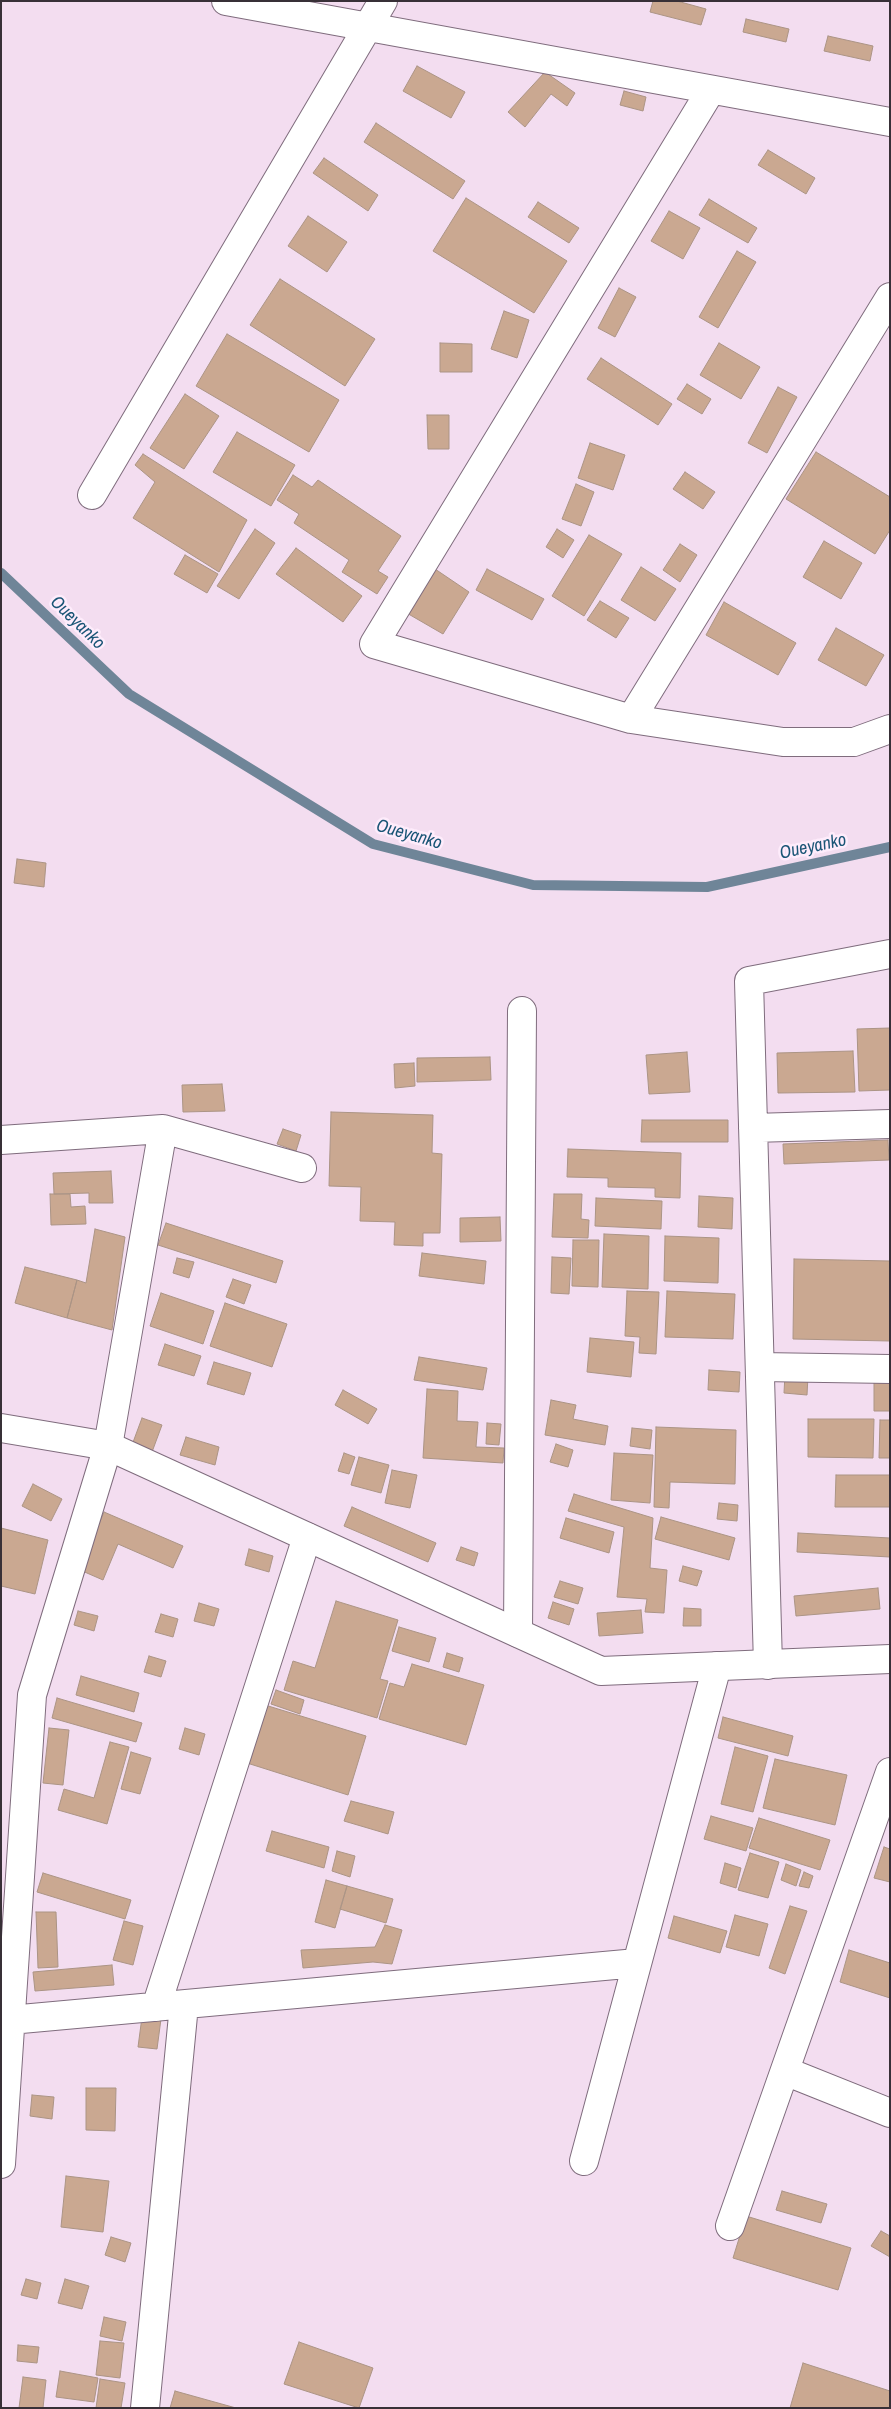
<!DOCTYPE html>
<html>
<head>
<meta charset="utf-8">
<style>
  body { margin:0 }
  #map { position:relative; width:891px; height:2409px; overflow:hidden; background:#f3ddf0; font-family:"Archivo Narrow",sans-serif }
  canvas { display:block }
  .frame { position:absolute; inset:0; border:2px solid #383037; pointer-events:none }
</style>
</head>
<body>
<div id="map">
<canvas width="891" height="2409"></canvas>
<div class="frame"></div>
</div>
<script>
const g = document.querySelector('canvas').getContext('2d');
g.lineJoin = 'round';
const shape = rows => new Path2D(rows.map(r => 'M' + r).join(''));
function stroke(path, color, width, dash) { g.strokeStyle = color; g.lineWidth = width; g.lineCap = dash ? 'butt' : 'round'; g.setLineDash(dash || []); g.stroke(path); }
function fillPath(path, color) { g.fillStyle = color; g.fill(path, 'evenodd'); }
function label(font, color, halo, rows, align = 'center') {
  g.font = font + ' "Archivo Narrow",sans-serif'; g.lineWidth = 5; g.setLineDash([]); g.textBaseline = 'middle'; g.strokeStyle = halo; g.fillStyle = color; for (const [text, x, y, turn = 0] of rows) {
    g.save(); g.translate(x, y); g.rotate((+turn || 0) * Math.PI / 180); g.textAlign = isNaN(turn) ? turn : align; if (halo) g.strokeText(text, 0, 0); g.fillText(text, 0, 0); g.restore();
  }
}
const stream = shape([
  [1,573,129,694,373,844,533,885,707,887,890,847]
]);
const building = shape([
  [653,1,677,1,706,9,701,25,650,12,653,1],
  [746,19,789,29,786,42,743,32,746,19],
  [828,36,873,46,870,61,824,51,828,36],
  [417,66,465,92,451,118,403,91,417,66],
  [545,72,575,93,567,106,551,94,525,127,508,112,545,72],
  [624,91,646,97,643,111,620,105,624,91],
  [376,123,465,181,453,199,364,142,376,123],
  [768,150,815,178,806,194,758,165,768,150],
  [324,158,378,195,368,211,313,173,324,158],
  [466,198,567,261,534,313,433,251,466,198],
  [709,199,757,228,748,243,699,215,709,199],
  [538,202,579,228,569,243,528,217,538,202],
  [669,211,700,228,683,259,651,241,669,211],
  [308,216,347,242,327,272,288,246,308,216],
  [737,251,756,262,718,328,699,317,737,251],
  [280,279,375,339,345,386,250,325,280,279],
  [619,288,636,297,615,337,598,328,619,288],
  [504,311,529,320,517,358,491,349,504,311],
  [227,334,339,400,309,452,196,386,227,334],
  [440,343,472,344,472,372,440,372,440,343],
  [719,343,760,367,741,399,700,375,719,343],
  [601,358,672,404,658,425,587,379,601,358],
  [687,384,711,399,702,414,677,399,687,384],
  [778,387,797,397,767,453,748,443,778,387],
  [185,394,219,416,184,469,150,448,185,394],
  [427,415,449,415,449,449,428,449,427,415],
  [237,432,295,465,271,506,213,472,237,432],
  [590,443,625,455,613,490,578,478,590,443],
  [816,452,890,497,890,530,875,554,786,499,816,452],
  [143,454,247,520,219,572,133,518,155,482,135,465,143,454],
  [685,472,715,492,703,509,673,489,685,472],
  [293,475,312,487,318,480,401,536,378,571,388,577,377,594,342,572,349,560,294,523,299,514,277,500,293,475],
  [576,484,594,492,581,526,562,519,576,484],
  [255,529,275,543,239,599,217,586,255,529],
  [557,529,574,540,563,558,546,547,557,529],
  [589,535,622,554,584,616,552,596,589,535],
  [824,541,862,563,841,599,803,577,824,541],
  [680,544,697,555,680,582,663,570,680,544],
  [296,548,362,596,343,622,276,574,296,548],
  [185,555,218,574,207,593,174,574,185,555],
  [641,567,676,589,655,621,621,600,641,567],
  [435,569,469,592,443,634,405,612,435,569],
  [487,569,544,599,532,620,476,590,487,569],
  [600,601,629,618,616,638,587,620,600,601],
  [724,602,796,643,778,675,706,635,724,602],
  [836,628,884,655,866,686,818,660,836,628],
  [17,859,46,863,44,887,14,883,17,859],
  [890,1028,890,1090,859,1091,857,1029,890,1028],
  [853,1051,855,1092,778,1093,777,1053,853,1051],
  [687,1052,690,1092,649,1094,646,1055,687,1052],
  [490,1057,491,1080,417,1082,417,1058,490,1057],
  [414,1063,415,1086,395,1088,394,1064,414,1063],
  [222,1084,225,1111,183,1112,182,1085,222,1084],
  [331,1112,433,1115,432,1153,442,1154,440,1233,423,1233,423,1246,394,1245,395,1222,360,1221,361,1187,329,1186,331,1112],
  [642,1120,728,1120,728,1142,641,1142,642,1120],
  [283,1129,301,1135,296,1151,277,1144,283,1129],
  [888,1140,889,1160,784,1164,783,1144,888,1140],
  [568,1149,681,1153,680,1198,655,1197,655,1188,608,1187,608,1178,567,1177,568,1149],
  [111,1171,113,1203,89,1203,89,1193,54,1194,53,1173,111,1171],
  [50,1194,70,1194,71,1207,85,1206,86,1224,51,1225,50,1194],
  [554,1194,582,1194,581,1219,589,1220,588,1238,552,1237,554,1194],
  [699,1196,733,1198,732,1229,698,1227,699,1196],
  [596,1198,662,1201,661,1229,595,1226,596,1198],
  [500,1217,501,1241,460,1242,460,1218,500,1217],
  [166,1223,283,1261,276,1283,158,1245,166,1223],
  [95,1229,125,1237,112,1330,67,1318,77,1280,86,1283,95,1229],
  [604,1234,649,1236,648,1289,602,1287,604,1234],
  [665,1236,719,1238,718,1283,664,1281,665,1236],
  [573,1240,599,1240,598,1287,572,1286,573,1240],
  [422,1253,486,1261,484,1284,419,1276,422,1253],
  [552,1257,571,1258,569,1294,551,1293,552,1257],
  [177,1258,194,1262,189,1278,173,1273,177,1258],
  [794,1259,890,1261,890,1341,793,1339,794,1259],
  [25,1267,77,1280,67,1318,15,1303,25,1267],
  [233,1279,251,1285,244,1304,226,1297,233,1279],
  [627,1291,659,1292,656,1354,639,1353,640,1337,625,1336,627,1291],
  [667,1291,735,1294,733,1339,665,1337,667,1291],
  [161,1293,214,1311,203,1344,150,1326,161,1293],
  [225,1303,287,1324,272,1367,210,1346,225,1303],
  [590,1338,634,1342,631,1377,587,1372,590,1338],
  [165,1344,201,1356,194,1376,158,1365,165,1344],
  [419,1357,487,1368,483,1390,414,1380,419,1357],
  [214,1362,251,1373,244,1395,207,1384,214,1362],
  [709,1370,740,1372,739,1392,708,1390,709,1370],
  [785,1374,808,1376,807,1395,784,1393,785,1374],
  [874,1380,890,1380,890,1411,874,1411,874,1380],
  [427,1389,458,1391,457,1421,478,1422,476,1447,504,1448,503,1463,423,1458,427,1389],
  [343,1390,377,1409,368,1424,335,1405,343,1390],
  [551,1400,576,1405,573,1419,608,1426,605,1445,545,1435,551,1400],
  [142,1418,162,1425,152,1452,132,1445,142,1418],
  [808,1419,874,1419,873,1458,808,1457,808,1419],
  [880,1420,890,1420,890,1458,879,1458,880,1420],
  [487,1423,501,1424,499,1445,486,1444,487,1423],
  [656,1427,736,1430,735,1484,670,1482,669,1508,654,1507,656,1427],
  [632,1428,652,1430,650,1449,630,1446,632,1428],
  [186,1437,219,1447,215,1465,180,1455,186,1437],
  [556,1444,573,1450,568,1467,550,1462,556,1444],
  [344,1453,355,1457,349,1474,338,1471,344,1453],
  [614,1453,653,1455,650,1503,611,1500,614,1453],
  [359,1457,389,1465,381,1493,351,1485,359,1457],
  [392,1470,417,1475,410,1508,385,1503,392,1470],
  [836,1475,890,1475,890,1507,835,1507,836,1475],
  [33,1484,62,1499,51,1521,22,1506,33,1484],
  [574,1494,653,1518,650,1568,667,1570,664,1613,645,1612,647,1599,617,1597,624,1527,568,1511,574,1494],
  [719,1503,738,1505,737,1521,717,1519,719,1503],
  [352,1507,436,1543,428,1562,344,1526,352,1507],
  [104,1512,183,1546,173,1568,118,1544,103,1580,80,1570,104,1512],
  [661,1517,735,1538,729,1560,655,1539,661,1517],
  [566,1518,614,1532,609,1553,560,1538,566,1518],
  [1,1528,48,1540,35,1594,1,1586,1,1528],
  [798,1533,890,1538,890,1557,797,1552,798,1533],
  [461,1547,478,1553,474,1566,456,1560,461,1547],
  [249,1549,273,1556,269,1572,245,1565,249,1549],
  [683,1566,702,1571,697,1586,679,1581,683,1566],
  [560,1581,583,1588,578,1604,554,1597,560,1581],
  [878,1588,880,1609,796,1616,794,1596,878,1588],
  [336,1601,398,1620,380,1679,388,1681,377,1718,284,1690,293,1661,315,1668,336,1601],
  [553,1602,574,1609,569,1625,548,1618,553,1602],
  [199,1603,219,1609,214,1626,194,1621,199,1603],
  [684,1608,701,1609,701,1626,683,1626,684,1608],
  [641,1610,643,1633,599,1636,597,1613,641,1610],
  [78,1611,98,1616,94,1631,74,1625,78,1611],
  [161,1614,178,1619,173,1637,155,1632,161,1614],
  [399,1627,436,1638,429,1662,392,1651,399,1627],
  [447,1653,463,1658,459,1672,443,1667,447,1653],
  [149,1656,166,1661,161,1677,144,1672,149,1656],
  [412,1664,484,1685,466,1745,379,1719,390,1683,404,1687,412,1664],
  [81,1676,139,1693,134,1712,76,1695,81,1676],
  [276,1690,304,1700,300,1714,271,1704,276,1690],
  [57,1698,142,1723,136,1742,52,1718,57,1698],
  [265,1705,366,1736,348,1795,247,1763,265,1705],
  [723,1717,793,1736,788,1756,718,1738,723,1717],
  [49,1728,69,1730,63,1785,43,1783,49,1728],
  [185,1728,205,1734,199,1755,179,1749,185,1728],
  [110,1742,129,1747,107,1824,58,1810,64,1789,94,1798,110,1742],
  [735,1747,768,1756,753,1812,721,1804,735,1747],
  [131,1752,151,1758,140,1794,121,1789,131,1752],
  [775,1759,847,1775,835,1825,763,1808,775,1759],
  [351,1801,394,1812,388,1834,344,1821,351,1801],
  [711,1816,753,1828,746,1851,704,1839,711,1816],
  [759,1818,830,1840,820,1870,749,1848,759,1818],
  [272,1831,329,1847,324,1868,266,1851,272,1831],
  [884,1847,890,1849,890,1882,874,1878,884,1847],
  [337,1851,355,1856,350,1877,332,1871,337,1851],
  [750,1853,779,1862,768,1898,738,1890,750,1853],
  [725,1863,741,1868,736,1888,720,1883,725,1863],
  [786,1864,801,1870,796,1886,781,1880,786,1864],
  [804,1872,813,1876,809,1888,799,1886,804,1872],
  [43,1873,131,1900,125,1919,37,1892,43,1873],
  [326,1880,347,1886,335,1928,315,1922,326,1880],
  [347,1886,393,1899,386,1923,340,1909,347,1886],
  [790,1906,807,1911,785,1974,769,1968,790,1906],
  [36,1912,56,1912,58,1967,38,1968,36,1912],
  [735,1915,768,1924,759,1956,726,1947,735,1915],
  [674,1916,727,1931,720,1953,668,1938,674,1916],
  [124,1921,143,1926,133,1965,113,1960,124,1921],
  [385,1925,402,1930,392,1964,373,1962,303,1968,301,1950,375,1947,385,1925],
  [849,1950,890,1963,890,1998,840,1982,849,1950],
  [112,1965,114,1985,35,1991,33,1972,112,1965],
  [142,2017,161,2019,157,2049,138,2047,142,2017],
  [86,2088,116,2088,115,2131,86,2130,86,2088],
  [32,2095,54,2097,52,2119,30,2116,32,2095],
  [66,2176,109,2181,103,2232,61,2227,66,2176],
  [782,2191,827,2204,821,2223,776,2210,782,2191],
  [746,2216,851,2248,838,2290,733,2258,746,2216],
  [881,2231,890,2236,890,2257,871,2246,881,2231],
  [111,2237,131,2243,125,2262,105,2255,111,2237],
  [26,2279,41,2283,37,2299,21,2295,26,2279],
  [65,2279,89,2286,82,2309,58,2303,65,2279],
  [104,2317,126,2322,122,2341,100,2336,104,2317],
  [100,2341,124,2343,120,2378,96,2375,100,2341],
  [299,2342,373,2368,359,2408,284,2384,299,2342],
  [18,2345,39,2347,37,2363,17,2361,18,2345],
  [803,2363,890,2391,890,2408,790,2408,803,2363],
  [60,2371,98,2378,94,2402,56,2397,60,2371],
  [23,2377,46,2380,43,2408,19,2408,23,2377],
  [100,2379,125,2383,121,2408,96,2408,100,2379],
  [175,2391,236,2408,170,2408,175,2391]
]);
const minor = shape([
  [226,1,890,122],
  [711,90,374,644,631,719,783,742,854,742,890,729],
  [92,495,383,1],
  [631,719,890,297],
  [753,1128,890,1124],
  [1,1140,163,1129,302,1168],
  [760,1367,890,1369],
  [518,1633,522,1011],
  [768,1665,749,981,890,954],
  [156,2007,307,1537],
  [10,2020,637,1963],
  [785,2071,890,2113],
  [584,2161,717,1666],
  [1,2164,32,1695,108,1446,163,1129],
  [730,2226,890,1772],
  [145,2408,184,2005]
]);
const tertiary = shape([
  [1,1428,108,1446,601,1671,890,1659]
]);
const waterNames = [
  ["Oueyanko",77,623,44],
  ["Oueyanko",409,835,16],
  ["Oueyanko",813,847,-12]
];
stroke(stream, '#6f8598', 10);
fillPath(building, '#caa891');
stroke(building, '#ab9485', 1);
stroke(minor, '#7f6c7d', 30);
stroke(tertiary, '#7f6c7d', 30);
stroke(minor, '#fff', 28);
stroke(tertiary, '#fff', 28);
label('italic 18px', '#1a5576', '#feecfb', waterNames);
</script>
</body>
</html>
